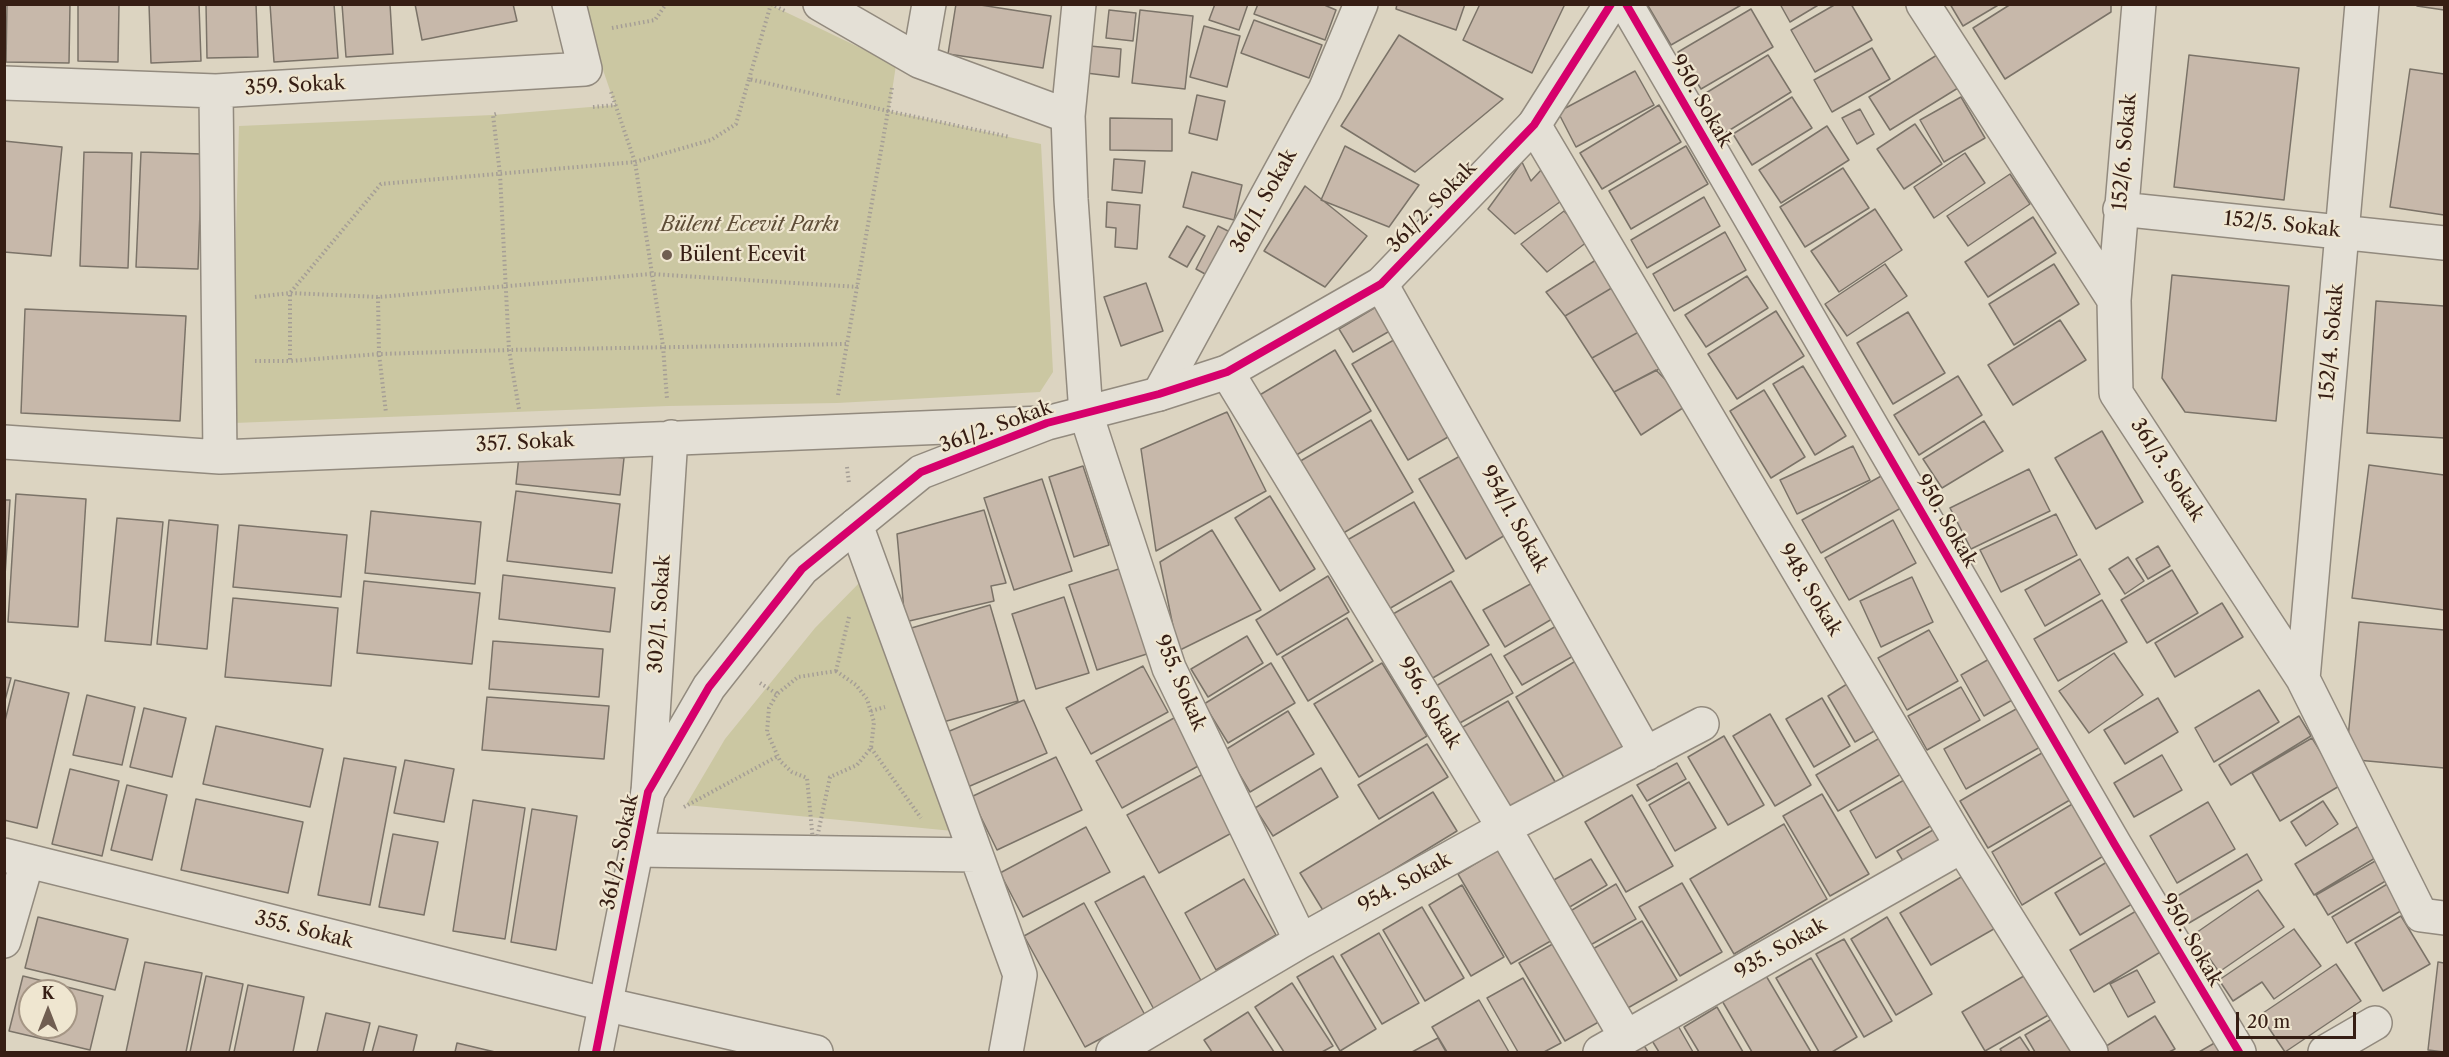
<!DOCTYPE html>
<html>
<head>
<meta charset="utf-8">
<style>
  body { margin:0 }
  #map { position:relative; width:2449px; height:1057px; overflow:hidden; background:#dcd4c1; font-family:"Libre Caslon Text",serif }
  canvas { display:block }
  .frame { position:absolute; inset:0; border:6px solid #361e14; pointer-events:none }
  .north { position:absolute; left:18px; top:979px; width:60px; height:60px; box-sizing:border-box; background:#efe6d0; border:2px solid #a59685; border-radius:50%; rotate:0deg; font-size:16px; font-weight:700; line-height:24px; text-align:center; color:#361e14 }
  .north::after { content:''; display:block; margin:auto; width:21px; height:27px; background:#705e51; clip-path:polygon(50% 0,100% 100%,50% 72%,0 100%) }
  .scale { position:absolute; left:2236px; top:1012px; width:120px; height:27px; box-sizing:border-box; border:3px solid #361e14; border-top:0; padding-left:8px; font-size:18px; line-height:21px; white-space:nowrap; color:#361e14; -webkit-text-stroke:4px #efe6d0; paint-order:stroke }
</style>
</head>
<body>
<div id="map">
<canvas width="2449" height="1057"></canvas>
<div class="frame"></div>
<div class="north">K</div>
<div class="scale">20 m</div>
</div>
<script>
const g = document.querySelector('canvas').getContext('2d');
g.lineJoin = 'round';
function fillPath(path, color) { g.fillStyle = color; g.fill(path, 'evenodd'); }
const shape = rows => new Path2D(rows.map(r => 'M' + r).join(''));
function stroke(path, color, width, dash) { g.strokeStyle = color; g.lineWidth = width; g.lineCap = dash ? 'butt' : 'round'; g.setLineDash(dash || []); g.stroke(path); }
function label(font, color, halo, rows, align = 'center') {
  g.font = font + ' "Libre Caslon Text",serif'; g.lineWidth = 4.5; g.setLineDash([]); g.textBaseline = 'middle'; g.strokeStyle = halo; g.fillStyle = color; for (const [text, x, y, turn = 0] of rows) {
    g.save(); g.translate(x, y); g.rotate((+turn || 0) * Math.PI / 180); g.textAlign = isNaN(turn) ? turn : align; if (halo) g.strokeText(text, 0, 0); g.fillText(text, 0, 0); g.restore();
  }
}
const green = shape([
  [583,5,771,5,896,65,889,111,1041,144,1053,372,1040,392,837,403,668,406,234,423,234,300,239,126,493,115,615,105,590,32],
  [866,576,963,832,686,805,725,739,815,628]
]);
const building = shape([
  [7,4,70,4,69,63,6,62,7,4],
  [78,4,119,4,118,62,78,61,78,4],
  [149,4,199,4,201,61,151,63,149,4],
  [206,4,256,4,258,57,207,58,206,4],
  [270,4,334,4,338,58,274,62,270,4],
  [342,4,390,4,393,54,346,57,342,4],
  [415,4,513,4,517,21,422,40,415,4],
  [956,4,974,4,1051,16,1043,68,948,54,956,4],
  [1215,4,1248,4,1239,30,1209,20,1215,4],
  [1258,4,1322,4,1336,10,1325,40,1254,14,1258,4],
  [1397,4,1465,4,1456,30,1396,9,1397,4],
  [1480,4,1565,4,1532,73,1463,40,1480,4],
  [1647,4,1743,4,1671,45,1647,4],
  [1780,4,1820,4,1790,22,1780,4],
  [1836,4,1851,4,1872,40,1815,72,1791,30,1836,4],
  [1950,4,2000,4,1963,26,1950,4],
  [2011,4,2111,4,2111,12,2005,79,1973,28,2011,4],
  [2418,4,2444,4,2444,10,2417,6,2418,4],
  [1751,9,1773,47,1701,89,1678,52,1751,9],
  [1109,10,1136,13,1133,41,1106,38,1109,10],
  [1140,10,1193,16,1185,89,1132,83,1140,10],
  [1254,20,1322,45,1309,78,1241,53,1254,20],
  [1204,26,1240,36,1227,87,1190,77,1204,26],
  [1399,35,1503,99,1415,172,1341,126,1399,35],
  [1090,46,1121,49,1119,77,1086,73,1090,46],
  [1872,48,1890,79,1832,112,1814,80,1872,48],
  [1768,55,1791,92,1725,133,1701,96,1768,55],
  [1937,55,1958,88,1890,130,1869,97,1937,55],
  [2189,55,2299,68,2284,200,2174,187,2189,55],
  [2410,69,2444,74,2444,215,2390,207,2410,69],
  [1635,71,1654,105,1576,147,1558,112,1635,71],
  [1197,95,1225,101,1217,140,1189,133,1197,95],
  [1792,97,1812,128,1752,165,1733,134,1792,97],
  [1961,97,1985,138,1944,162,1920,120,1961,97],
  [1659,105,1681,142,1602,189,1580,153,1659,105],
  [1860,109,1874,134,1857,144,1842,118,1860,109],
  [1110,118,1172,119,1172,151,1110,150,1110,118],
  [1915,124,1942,164,1904,189,1877,149,1915,124],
  [1827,126,1849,160,1781,203,1759,170,1827,126],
  [4,141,62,147,51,256,4,252,4,141],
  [1345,146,1419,185,1389,227,1321,200,1345,146],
  [1686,146,1708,184,1631,229,1609,191,1686,146],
  [84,152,132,153,128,268,80,266,84,152],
  [141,152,202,154,198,269,136,267,141,152],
  [1965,153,1985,183,1934,218,1914,187,1965,153],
  [1114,159,1145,161,1142,193,1112,190,1114,159],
  [1522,162,1531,181,1542,169,1564,199,1515,234,1488,209,1522,162],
  [1843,168,1869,208,1805,247,1780,207,1843,168],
  [1192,172,1242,185,1234,220,1183,207,1192,172],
  [2010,174,2030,204,1968,246,1947,216,2010,174],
  [1305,186,1367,236,1325,287,1264,251,1305,186],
  [1704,197,1720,226,1647,268,1631,240,1704,197],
  [1107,202,1140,205,1137,249,1115,247,1116,228,1106,227,1107,202],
  [1875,209,1902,250,1839,292,1811,251,1875,209],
  [1564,211,1591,239,1547,272,1521,244,1564,211],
  [2033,217,2056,253,1988,297,1965,262,2033,217],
  [1187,226,1205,236,1187,267,1169,257,1187,226],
  [1218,226,1238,236,1216,280,1196,269,1218,226],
  [1725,232,1746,270,1674,311,1653,274,1725,232],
  [1599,258,1615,286,1565,316,1546,292,1599,258],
  [1885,264,1907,296,1847,336,1825,304,1885,264],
  [2054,264,2079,304,2014,345,1989,304,2054,264],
  [2172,275,2289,286,2276,421,2185,412,2162,378,2172,275],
  [1747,276,1768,308,1706,347,1685,315,1747,276],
  [1146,283,1163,331,1121,346,1104,297,1146,283],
  [1615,286,1644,329,1592,358,1565,316,1615,286],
  [2376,301,2444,306,2444,438,2367,433,2376,301],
  [1381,304,1395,328,1353,352,1339,329,1381,304],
  [25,309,186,316,180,421,21,413,25,309],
  [1776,311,1804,356,1737,399,1708,354,1776,311],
  [1908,312,1945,373,1893,404,1857,343,1908,312],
  [2060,320,2086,360,2013,405,1988,365,2060,320],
  [1644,329,1665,366,1614,392,1592,358,1644,329],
  [1399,337,1455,433,1408,460,1352,364,1399,337],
  [1335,350,1371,411,1293,457,1258,396,1335,350],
  [1803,366,1846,436,1815,455,1773,384,1803,366],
  [1656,370,1689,404,1641,435,1614,392,1656,370],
  [1958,376,1982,415,1919,455,1894,415,1958,376],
  [1764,390,1805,457,1771,478,1730,411,1764,390],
  [1227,412,1266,491,1156,551,1141,449,1227,412],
  [1371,420,1413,492,1340,535,1297,463,1371,420],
  [1984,421,2003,451,1942,488,1923,459,1984,421],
  [2102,431,2143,502,2096,529,2055,458,2102,431],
  [520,446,624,458,620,495,516,484,520,446],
  [1853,446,1870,480,1797,514,1780,480,1853,446],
  [1469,451,1515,529,1466,559,1419,479,1469,451],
  [2369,465,2444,475,2444,610,2352,598,2369,465],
  [1083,466,1109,545,1074,557,1049,477,1083,466],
  [2029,469,2050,511,1971,549,1950,508,2029,469],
  [1883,475,1901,508,1821,553,1802,520,1883,475],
  [1042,479,1072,571,1014,590,984,498,1042,479],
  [516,491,620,504,612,573,507,561,516,491],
  [16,494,86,499,78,627,8,622,16,494],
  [1270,496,1315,569,1280,591,1235,518,1270,496],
  [4,500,10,500,4,591,4,500],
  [1414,502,1454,571,1382,613,1342,543,1414,502],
  [984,510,1006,583,991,586,994,601,905,622,897,534,984,510],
  [371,511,481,522,475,584,365,573,371,511],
  [2056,514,2077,555,2001,592,1980,550,2056,514],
  [117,518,163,522,151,645,105,641,117,518],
  [169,520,218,525,207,649,157,644,169,520],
  [1893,520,1916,563,1849,600,1825,558,1893,520],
  [239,525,347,535,341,597,233,587,239,525],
  [1212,530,1261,610,1178,651,1160,562,1212,530],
  [2158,546,2170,566,2148,579,2136,559,2158,546],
  [2128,557,2144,581,2125,594,2109,569,2128,557],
  [2080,559,2100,594,2045,626,2025,590,2080,559],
  [1125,567,1153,652,1097,670,1069,585,1125,567],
  [2172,570,2198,613,2147,643,2121,600,2172,570],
  [503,575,615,588,610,632,499,619,503,575],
  [1328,576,1349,612,1277,655,1256,620,1328,576],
  [1912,577,1933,622,1881,647,1860,601,1912,577],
  [364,581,480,593,472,664,357,653,364,581],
  [1451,581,1489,645,1431,679,1393,614,1451,581],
  [1536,581,1557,616,1505,647,1483,610,1536,581],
  [1064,597,1089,673,1036,689,1012,614,1064,597],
  [233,598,338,608,331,686,225,677,233,598],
  [2102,600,2127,642,2058,681,2034,639,2102,600],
  [2222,603,2243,637,2175,677,2155,643,2222,603],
  [990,605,1018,701,936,724,908,629,990,605],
  [1347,618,1373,661,1308,701,1282,657,1347,618],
  [2359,622,2444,630,2444,768,2346,759,2359,622],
  [1558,625,1575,655,1522,685,1504,656,1558,625],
  [1929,630,1958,681,1907,710,1878,658,1929,630],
  [1247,636,1263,663,1208,697,1191,669,1247,636],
  [493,641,603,649,599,697,489,689,493,641],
  [2114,653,2143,695,2089,733,2059,691,2114,653],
  [1491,654,1513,693,1458,724,1436,686,1491,654],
  [1998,654,2021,695,1984,716,1961,675,1998,654],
  [1579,659,1630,744,1566,781,1516,697,1579,659],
  [1271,663,1295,703,1228,743,1204,704,1271,663],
  [1382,663,1427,736,1359,777,1314,704,1382,663],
  [1143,666,1168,712,1091,754,1066,708,1143,666],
  [4,677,11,678,4,704,4,677],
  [1855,679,1883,726,1855,742,1828,696,1855,679],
  [15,680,69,693,37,828,4,820,4,725,15,680],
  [1961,687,1980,720,1927,750,1908,716,1961,687],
  [2259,690,2279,722,2214,762,2195,728,2259,690],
  [87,695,135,707,122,765,73,755,87,695],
  [487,697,609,706,604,759,482,750,487,697],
  [1822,698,1850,746,1814,767,1786,719,1822,698],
  [2158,698,2178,732,2125,764,2104,730,2158,698],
  [1024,700,1047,753,963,789,940,735,1024,700],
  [1508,701,1557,785,1507,813,1458,730,1508,701],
  [2027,703,2049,742,1966,789,1944,749,2027,703],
  [144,708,186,718,172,777,130,767,144,708],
  [1288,711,1314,754,1250,792,1225,750,1288,711],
  [1770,714,1811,785,1775,806,1733,736,1770,714],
  [2299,716,2311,736,2231,785,2219,765,2299,716],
  [1174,718,1200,765,1122,808,1096,761,1174,718],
  [216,726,323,749,310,807,203,784,216,726],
  [1885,735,1906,771,1838,811,1816,775,1885,735],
  [1724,736,1764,805,1728,825,1688,757,1724,736],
  [2312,738,2341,785,2280,821,2252,773,2312,738],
  [1427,744,1448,777,1379,819,1358,785,1427,744],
  [2047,750,2075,797,1988,848,1960,801,2047,750],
  [2162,755,2182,790,2134,817,2114,783,2162,755],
  [1056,757,1082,810,997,850,971,797,1056,757],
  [344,758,396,767,370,905,318,895,344,758],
  [405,760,454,769,444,822,394,813,405,760],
  [1677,763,1686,779,1647,801,1637,785,1677,763],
  [1321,768,1338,797,1273,836,1255,808,1321,768],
  [70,769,119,781,102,856,52,844,70,769],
  [1205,773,1237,830,1159,873,1127,815,1205,773],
  [1911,776,1937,822,1876,858,1850,811,1911,776],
  [1689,782,1716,828,1675,851,1649,805,1689,782],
  [127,785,167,795,152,860,111,850,127,785],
  [1433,792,1457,831,1324,912,1300,873,1433,792],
  [1822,794,1869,874,1830,896,1783,816,1822,794],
  [1632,795,1673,866,1626,892,1585,822,1632,795],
  [196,799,303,822,288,893,181,870,196,799],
  [473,800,525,808,505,939,453,931,473,800],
  [2323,801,2338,824,2306,846,2291,822,2323,801],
  [2208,802,2235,849,2177,883,2150,836,2208,802],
  [2074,803,2105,855,2022,905,1992,852,2074,803],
  [532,809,577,816,556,950,511,942,532,809],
  [1945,823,1958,846,1911,874,1897,851,1945,823],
  [1784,824,1827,899,1734,954,1690,879,1784,824],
  [2362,824,2380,855,2314,895,2295,864,2362,824],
  [1086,827,1110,872,1023,917,1000,873,1086,827],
  [393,834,438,842,424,915,379,907,393,834],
  [1508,844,1561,935,1511,964,1458,874,1508,844],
  [2247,854,2262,880,2189,923,2174,898,2247,854],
  [1591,859,1607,885,1568,908,1552,881,1591,859],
  [2112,859,2137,901,2080,935,2055,893,2112,859],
  [2377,860,2389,879,2328,915,2316,895,2377,860],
  [1968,873,1999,926,1931,965,1900,913,1968,873],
  [1144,876,1204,986,1156,1013,1095,902,1144,876],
  [1244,879,1276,935,1216,970,1185,913,1244,879],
  [1682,883,1722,952,1680,976,1639,907,1682,883],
  [2389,883,2404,909,2347,943,2332,917,2389,883],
  [1616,884,1636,919,1587,947,1567,913,1616,884],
  [1462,885,1504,957,1471,976,1429,905,1462,885],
  [2258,890,2284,927,2219,972,2193,935,2258,890],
  [1084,903,1145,1015,1085,1047,1024,936,1084,903],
  [1422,907,1464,978,1425,1001,1383,930,1422,907],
  [2143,907,2167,948,2094,992,2070,950,2143,907],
  [2401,916,2430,964,2383,991,2355,943,2401,916],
  [38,917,128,939,115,990,25,968,38,917],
  [1887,917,1932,994,1896,1015,1851,939,1887,917],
  [1642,921,1677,980,1626,1009,1591,950,1642,921],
  [2294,929,2321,966,2274,999,2262,982,2233,1001,2219,980,2294,929],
  [1379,933,1419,1003,1382,1024,1341,955,1379,933],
  [1565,937,1611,1015,1565,1041,1519,963,1565,937],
  [1844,939,1892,1021,1864,1037,1816,954,1844,939],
  [1333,956,1376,1029,1340,1051,1297,977,1333,956],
  [1811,958,1857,1037,1832,1052,1819,1052,1776,978,1811,958],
  [145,962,202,973,186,1052,126,1052,145,962],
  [2438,962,2444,963,2444,1052,2428,1050,2438,962],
  [2336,964,2361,1001,2285,1052,2260,1015,2336,964],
  [2137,970,2155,1002,2128,1017,2110,984,2137,970],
  [2029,973,2052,1013,1985,1051,1962,1012,2029,973],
  [1765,974,1811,1052,1752,1052,1721,999,1765,974],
  [23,976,103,996,90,1050,9,1031,23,976],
  [30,991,66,991,66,1027,30,1027,30,991],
  [206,976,243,984,229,1052,190,1052,206,976],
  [1523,978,1561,1043,1544,1052,1518,1052,1487,998,1523,978],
  [1292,983,1333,1046,1322,1052,1284,1052,1255,1007,1292,983],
  [248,985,304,997,293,1052,234,1052,248,985],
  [1479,1000,1509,1052,1447,1052,1432,1027,1479,1000],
  [1717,1007,1743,1052,1699,1052,1684,1027,1717,1007],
  [1248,1012,1274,1052,1212,1052,1204,1040,1248,1012],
  [326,1013,370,1023,363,1052,317,1052,326,1013],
  [2060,1014,2080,1052,2035,1052,2025,1035,2060,1014],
  [2155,1016,2175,1049,2169,1052,2106,1052,2103,1048,2155,1016],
  [1677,1024,1693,1052,1659,1052,1651,1039,1677,1024],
  [379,1026,417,1035,413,1052,372,1052,379,1026],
  [2020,1037,2030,1052,2002,1052,2000,1049,2020,1037],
  [1438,1038,1446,1052,1412,1052,1438,1038],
  [2218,1041,2225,1052,2199,1052,2218,1041],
  [1642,1042,1648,1052,1623,1052,1642,1042],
  [457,1043,495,1052,455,1052,457,1043]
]);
const path = shape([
  [771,4,785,11],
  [612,28,655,20,666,4],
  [749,79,771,4],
  [892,88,888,111,1010,137],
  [611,92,635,162,663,346,667,399],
  [593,107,616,105],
  [496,114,493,115,500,174,509,350,519,409],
  [255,297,290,293,378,297,651,274,859,287],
  [378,297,379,354,386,413],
  [255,361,290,361],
  [838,395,888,111,749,79,736,124,711,140,635,162,381,184,290,293,290,361,379,354,509,350,847,344],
  [847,467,849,483],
  [836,671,856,685,867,699,874,722,871,748,857,765,830,777,814,852,807,778,792,772,780,761,767,732,769,708,777,694,798,677,836,671],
  [836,671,849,617],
  [760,683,777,694],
  [871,711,885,707],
  [871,748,921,818],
  [684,807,778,756]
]);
const minor = shape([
  [820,4,919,61,929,4],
  [1079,4,1068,116,1071,199,1086,414,1169,668,1301,941],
  [1626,4,2115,845,2239,1052],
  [1923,4,2114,300,2116,393,2303,679,2421,915,2444,918],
  [919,61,1068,116],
  [4,83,216,91,585,69,569,4],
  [216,91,220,457],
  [1534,125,1962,846,2091,1052],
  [2120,209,2444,243],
  [1381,284,1646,754],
  [2114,300,2139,4],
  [1227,372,1504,828,1626,1037],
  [1159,394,1325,90,1361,4],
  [4,442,220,457,1042,423],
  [856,525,1020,975,1006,1052],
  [2303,679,2362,4],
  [648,792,671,437],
  [636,850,976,855],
  [4,855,604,1004,816,1052],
  [4,941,27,862],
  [1113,1052,1301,941,1504,828,1702,724],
  [1600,1052,1962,846],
  [2325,1052,2375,1023]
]);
const tertiary = shape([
  [596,1052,648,792,709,687,802,569,921,472,1047,423,1159,394,1227,372,1381,284,1534,125,1611,4]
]);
const cycleway = shape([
  [1626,4,2115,845,2239,1052],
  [596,1052,648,792,709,687,802,569,921,472,1047,423,1159,394,1227,372,1381,284,1534,125,1611,4]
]);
const markers = [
  [667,255,6,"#705e51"]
];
const streetNames = [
  ["359. Sokak",295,86,-3],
  ["950. Sokak",1701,101,60],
  ["152/6. Sokak",2125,152,-85],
  ["361/1. Sokak",1264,201,-61],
  ["361/2. Sokak",1432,207,-46],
  ["152/5. Sokak",2282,225,6],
  ["152/4. Sokak",2332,342,-85],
  ["361/2. Sokak",996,427,-20],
  ["357. Sokak",525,443,-3],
  ["361/3. Sokak",2167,470,57],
  ["954/1. Sokak",1514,519,61],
  ["950. Sokak",1946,521,60],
  ["948. Sokak",1810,590,59],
  ["302/1. Sokak",660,614,-86],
  ["955. Sokak",1180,683,67],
  ["956. Sokak",1429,703,59],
  ["361/2. Sokak",620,852,-78],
  ["954. Sokak",1405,883,-29],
  ["355. Sokak",304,930,14],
  ["950. Sokak",2191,940,60],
  ["935. Sokak",1781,949,-30]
];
const parkNames = [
  ["Bülent Ecevit Parkı",750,225]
];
const poiNames = [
  ["Bülent Ecevit",679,255]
];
fillPath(green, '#cbc7a2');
fillPath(building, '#c7b8aa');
stroke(building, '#7b7368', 1.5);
stroke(minor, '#928a7e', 36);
stroke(tertiary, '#928a7e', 36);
stroke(path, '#a59e96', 4, [1.5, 3]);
stroke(minor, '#e4e0d6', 33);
stroke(tertiary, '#e4e0d6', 33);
stroke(cycleway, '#d6006c', 8);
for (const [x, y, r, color] of markers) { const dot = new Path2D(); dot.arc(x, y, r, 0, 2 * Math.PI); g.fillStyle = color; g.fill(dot); stroke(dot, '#efe6d0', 2); }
label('20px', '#361e14', '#efe6d0', streetNames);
label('italic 20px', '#5e4d37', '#efe6d0', parkNames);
label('20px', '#361e14', '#efe6d0', poiNames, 'left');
</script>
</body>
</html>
